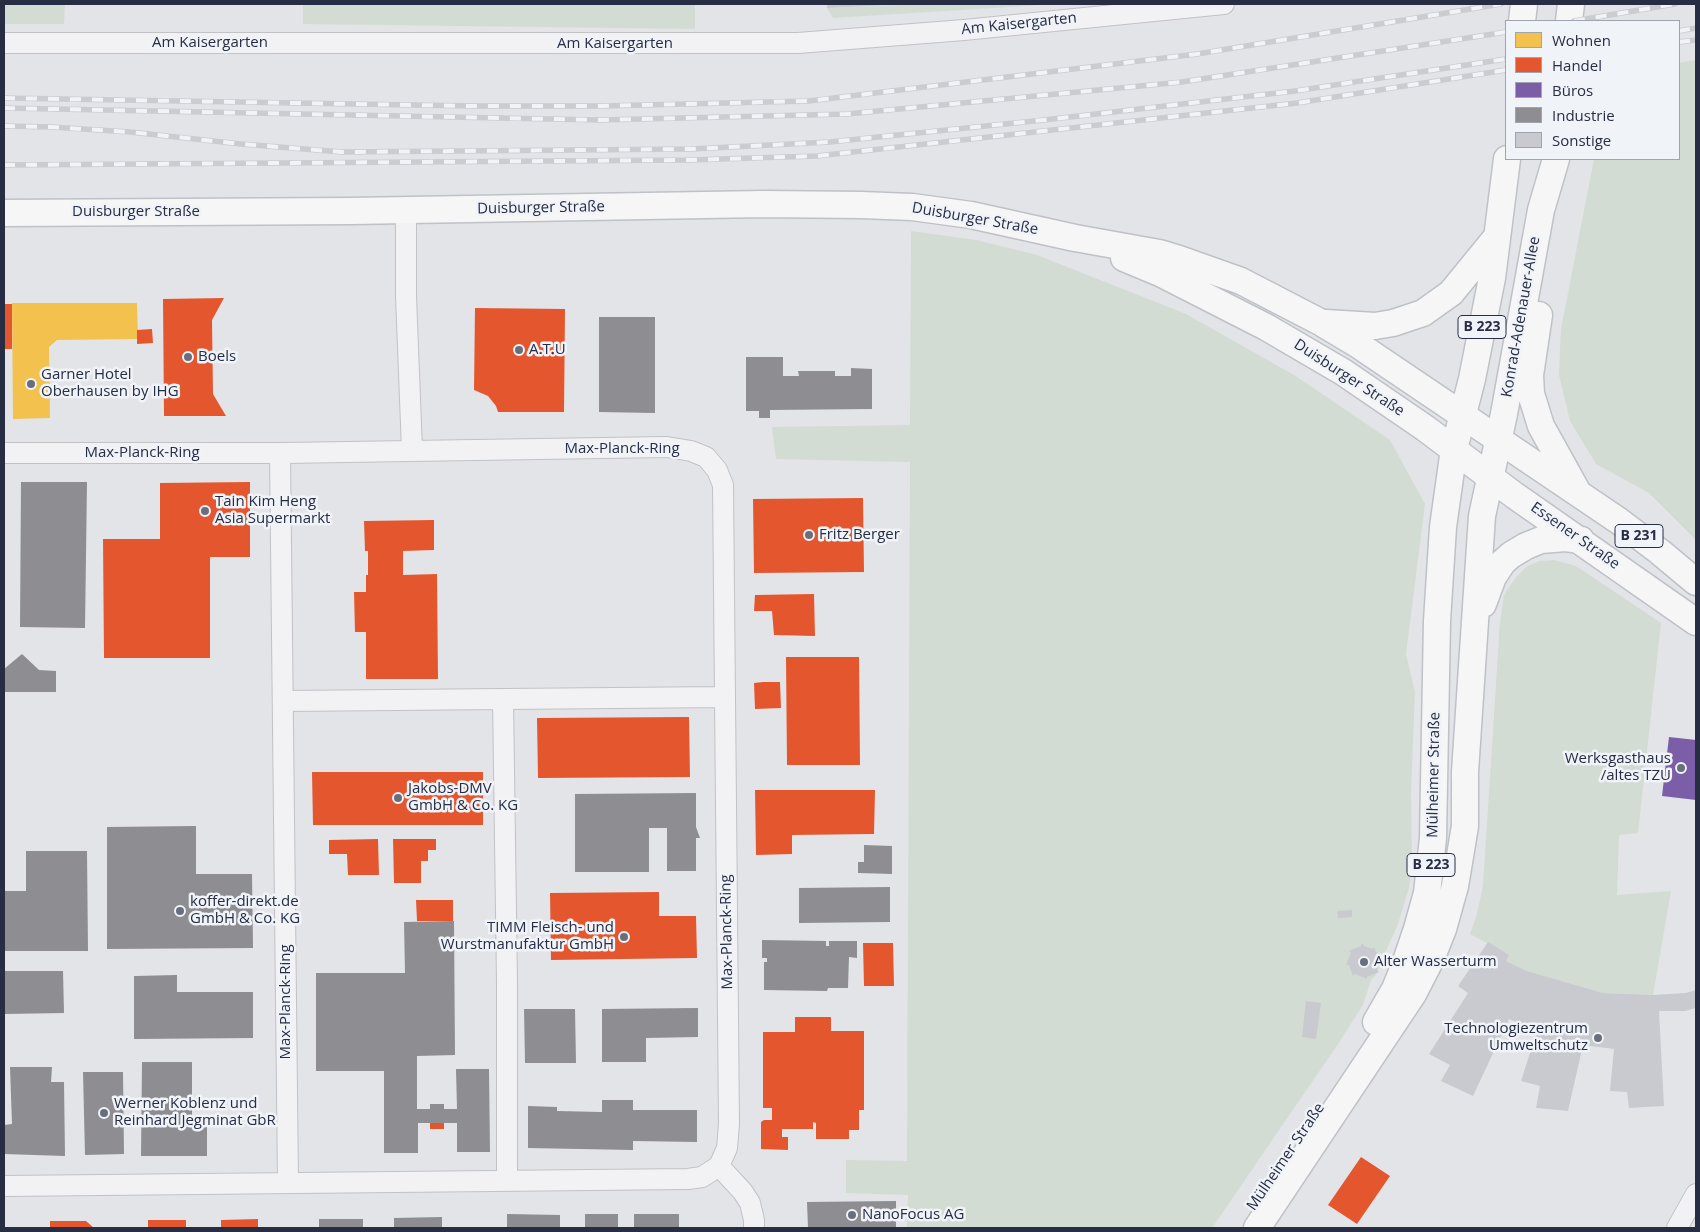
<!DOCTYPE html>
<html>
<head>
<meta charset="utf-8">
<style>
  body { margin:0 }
  #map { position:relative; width:1700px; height:1232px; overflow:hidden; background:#e3e4e8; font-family:"Open Sans",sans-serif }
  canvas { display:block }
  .frame { position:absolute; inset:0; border:5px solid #272e44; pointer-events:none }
  .legend { position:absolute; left:1505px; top:20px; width:175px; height:140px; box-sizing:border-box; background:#f0f3f8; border:1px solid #a0a4b0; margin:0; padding:6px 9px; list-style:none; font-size:15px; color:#272e44 }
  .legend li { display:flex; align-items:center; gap:10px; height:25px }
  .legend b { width:25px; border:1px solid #a0a4b0 }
</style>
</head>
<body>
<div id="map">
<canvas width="1700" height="1232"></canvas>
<div class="frame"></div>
<ul class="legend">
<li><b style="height:14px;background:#f2c14e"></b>Wohnen</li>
<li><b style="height:14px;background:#e4572e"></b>Handel</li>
<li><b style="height:14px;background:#7b5ea7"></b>Büros</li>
<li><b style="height:14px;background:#8d8d92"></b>Industrie</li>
<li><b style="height:14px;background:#c9cacf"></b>Sonstige</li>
</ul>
</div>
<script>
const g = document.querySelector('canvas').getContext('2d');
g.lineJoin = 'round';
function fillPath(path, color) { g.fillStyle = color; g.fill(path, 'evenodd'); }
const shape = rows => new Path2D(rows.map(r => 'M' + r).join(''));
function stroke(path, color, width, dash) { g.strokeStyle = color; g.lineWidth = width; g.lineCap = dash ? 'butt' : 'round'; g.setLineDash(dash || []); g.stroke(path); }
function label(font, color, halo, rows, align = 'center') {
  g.font = font + ' "Open Sans",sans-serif'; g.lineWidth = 5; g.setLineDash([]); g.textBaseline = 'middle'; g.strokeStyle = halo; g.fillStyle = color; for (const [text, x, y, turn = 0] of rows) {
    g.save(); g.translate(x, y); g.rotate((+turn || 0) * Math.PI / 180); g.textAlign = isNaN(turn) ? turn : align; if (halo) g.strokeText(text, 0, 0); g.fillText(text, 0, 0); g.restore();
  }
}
const green = shape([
  [4,4,65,4,64,24,4,24],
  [303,4,695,4,695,29,303,24],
  [924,4,1058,4,833,18,827,8],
  [1696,60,1696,540,1649,493,1596,464,1570,421,1559,375,1561,329,1594,159,1679,159,1679,63],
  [911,231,976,240,1037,255,1186,314,1294,375,1390,440,1425,504,1406,654,1415,692,1411,791,1412,863,1409,888,1397,927,1382,959,1376,975,1371,980,1363,1005,1336,1047,1212,1228,907,1228,908,1195,846,1193,846,1160,907,1161,910,462,776,459,772,427,910,425],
  [1554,560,1576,566,1661,623,1638,833,1619,835,1617,895,1671,891,1653,995,1603,993,1527,971,1506,961,1509,955,1470,934,1477,914,1483,886,1500,622,1504,595,1516,577,1526,567,1539,561]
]);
const homes = shape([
  [12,303,137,303,138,339,57,340,49,347,50,418,13,419]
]);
const shops = shape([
  [224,298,212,320,213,394,226,416,164,416,163,299],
  [4,304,12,304,12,349,4,349],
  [475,308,565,309,564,412,498,412,496,406,488,396,474,390],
  [152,329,153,343,137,344,137,330],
  [250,482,250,557,210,557,210,658,104,658,103,539,160,539,160,483],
  [863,498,864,572,754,573,753,499],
  [434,520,434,550,403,551,403,575,437,574,438,679,366,679,366,632,355,632,354,592,366,592,366,575,368,575,368,551,365,551,364,521],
  [814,594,815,636,774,635,772,611,754,611,755,595],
  [786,657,859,657,860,765,787,765],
  [763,682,780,682,781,708,755,709,754,683],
  [689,717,690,777,538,778,537,718],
  [312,772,483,772,483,825,313,825],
  [755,790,875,790,874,834,792,835,792,854,756,855],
  [378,839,379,875,348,875,347,854,329,854,329,840],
  [393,839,436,839,436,850,428,850,428,861,421,861,421,883,394,883],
  [659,892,659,916,696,916,697,958,551,960,550,893],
  [416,900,453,900,453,921,417,921],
  [863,943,893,943,894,986,864,986],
  [795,1017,831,1017,831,1031,864,1031,864,1110,859,1110,859,1130,849,1130,849,1139,816,1139,816,1123,813,1122,813,1129,782,1129,782,1137,788,1137,788,1150,761,1149,761,1122,764,1120,772,1120,772,1108,763,1108,763,1032,795,1032],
  [430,1123,444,1123,444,1129,430,1129],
  [1361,1157,1390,1176,1357,1224,1328,1205],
  [258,1219,258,1228,221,1228,221,1220],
  [148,1220,186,1220,186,1228,148,1228],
  [50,1221,86,1221,94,1228,50,1228]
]);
const offices = shape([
  [1669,737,1696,740,1696,800,1662,796]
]);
const industry = shape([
  [599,317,655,317,655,413,599,412],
  [746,357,783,357,783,376,799,376,798,371,835,371,835,376,851,376,851,368,872,369,872,409,770,410,770,418,759,418,759,411,746,411],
  [21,482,87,482,85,628,20,627],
  [22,654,39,670,56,671,56,692,4,692,4,669],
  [696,793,696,827,700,838,696,838,696,871,667,871,667,828,649,828,649,872,575,872,575,794],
  [196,826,196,874,252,874,253,948,107,949,107,827],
  [864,845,892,846,892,874,858,873,858,862,864,862],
  [26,851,87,851,88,951,4,951,4,891,26,891],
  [890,887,890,922,799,923,799,888],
  [454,921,455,1055,417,1056,417,1109,430,1109,430,1104,444,1104,444,1109,457,1109,456,1069,489,1069,490,1152,457,1152,457,1123,418,1123,418,1153,384,1153,384,1071,316,1071,316,973,405,973,404,922],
  [762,940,826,941,826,946,829,946,829,941,857,941,857,958,849,957,848,988,828,988,827,991,764,990,764,962,767,962,767,958,762,958],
  [4,971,63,971,64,1013,4,1014],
  [177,975,177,992,253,992,253,1038,134,1039,134,976],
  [698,1008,698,1037,646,1038,646,1062,602,1062,602,1009],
  [524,1009,575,1009,576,1063,525,1063],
  [142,1062,192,1062,192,1126,207,1126,207,1156,141,1156],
  [10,1067,52,1067,51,1082,64,1082,65,1156,4,1154,4,1125,12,1124],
  [83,1072,123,1072,124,1154,85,1155],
  [602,1100,633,1100,633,1110,697,1110,697,1142,633,1141,633,1150,528,1148,528,1106,557,1107,557,1111,602,1112],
  [896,1201,896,1228,808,1228,807,1202],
  [507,1214,560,1215,560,1228,507,1228],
  [585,1214,618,1214,618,1228,585,1228],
  [634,1214,679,1214,679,1228,634,1228],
  [442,1217,442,1228,394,1228,394,1218],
  [319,1219,363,1219,363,1228,319,1228]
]);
const building = shape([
  [827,4,888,4,888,5,827,8],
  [1352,910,1352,917,1338,918,1337,911],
  [1488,942,1509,955,1506,961,1527,971,1603,993,1653,995,1686,993,1696,990,1696,1008,1685,1011,1659,1011,1664,1106,1629,1108,1627,1092,1610,1091,1614,1049,1583,1045,1568,1111,1536,1108,1540,1086,1521,1081,1537,1031,1509,1019,1473,1096,1441,1081,1450,1065,1429,1054,1468,993,1458,986],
  [1361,944,1363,944,1364,946,1373,949,1374,947,1379,959,1381,959,1377,970,1379,972,1367,977,1367,979,1355,974,1353,976,1349,965,1346,965,1351,953,1349,951,1361,946],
  [1306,1001,1321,1003,1316,1039,1302,1037]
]);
const minor = shape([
  [4,43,798,43,964,30,1224,4],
  [406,211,406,296,412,450],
  [4,453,283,453,667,447,691,451,706,457,717,470,723,485,729,1124,727,1148,719,1166,702,1177,688,1179,4,1186],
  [280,453,288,1183],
  [503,699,507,983,507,1180],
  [284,701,725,697],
  [719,1166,743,1192,750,1203,754,1220,754,1228],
  [1677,1228,1696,1194]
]);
const major = shape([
  [1522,21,1524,4],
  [1569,21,1571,4],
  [4,213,351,211,764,204,861,205,912,207,971,215,1075,238,1159,253,1179,259,1241,281,1322,323,1357,344,1619,521,1660,552,1696,582],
  [1124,258,1160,273,1266,327,1343,372,1425,428,1514,495,1696,622],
  [1539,315,1530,375,1531,394,1541,426,1576,489],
  [1326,323,1375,326,1393,323,1423,313,1451,293,1496,238],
  [1483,604,1493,577,1503,562,1511,555,1526,546,1541,540,1565,538,1581,540],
  [1376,1022,1395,989,1404,967,1417,929,1427,893,1433,838,1437,621,1443,527,1454,449,1472,379,1492,278,1507,159],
  [1257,1228,1413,994,1431,959,1443,929,1455,886,1465,826,1465,772,1482,516,1504,414,1541,210,1556,159]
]);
const rail = shape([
  [1574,21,1675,4],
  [1679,31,1696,28],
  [1679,42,1696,40],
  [4,98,472,106,603,106,809,101,1197,54,1501,4],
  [4,108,600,120,847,114,1182,82,1506,32],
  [4,126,51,127,130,132,241,144,342,152,691,149,830,142,1044,120,1295,91,1506,59],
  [4,165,689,160,817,156,1297,103,1506,70]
]);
const markers = [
  [519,350,5,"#696e7d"],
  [188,357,5,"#696e7d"],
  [31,384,5,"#696e7d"],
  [205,511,5,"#696e7d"],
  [809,535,5,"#696e7d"],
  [1681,768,5,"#696e7d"],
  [398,798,5,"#696e7d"],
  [180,911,5,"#696e7d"],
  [624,937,5,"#696e7d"],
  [1364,962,5,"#696e7d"],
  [1598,1038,5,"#696e7d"],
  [104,1113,5,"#696e7d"],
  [852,1215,5,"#696e7d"]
];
const shields = [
  [1482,327,48],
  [1639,536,48],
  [1431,865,48]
];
const shieldNames = [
  ["B 223",1482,327],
  ["B 231",1639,536],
  ["B 223",1431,865]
];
const streetNames = [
  ["Am Kaisergarten",1019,24,-6],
  ["Am Kaisergarten",210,43],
  ["Am Kaisergarten",615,44],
  ["Duisburger Straße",541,208,-1],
  ["Duisburger Straße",136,212],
  ["Duisburger Straße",975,219,10],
  ["Konrad-Adenauer-Allee",1521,317,-80],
  ["Duisburger Straße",1349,378,33],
  ["Max-Planck-Ring",622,449],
  ["Max-Planck-Ring",142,453],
  ["Essener Straße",1575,536,35],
  ["Mülheimer Straße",1434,775,-89],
  ["Max-Planck-Ring",727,932,-91],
  ["Max-Planck-Ring",286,1002,-90],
  ["Mülheimer Straße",1286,1157,-56]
];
const poiNames = [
  ["A.T.U",529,350],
  ["Boels",198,357],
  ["Garner Hotel",41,375],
  ["Oberhausen by IHG",41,392],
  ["Tain Kim Heng",215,502],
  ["Asia Supermarkt",215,519],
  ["Fritz Berger",819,535],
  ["Werksgasthaus",1671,759,"right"],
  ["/altes TZU",1671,776,"right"],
  ["Jakobs-DMV",408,789],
  ["GmbH & Co. KG",408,806],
  ["koffer-direkt.de",190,902],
  ["GmbH & Co. KG",190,919],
  ["TIMM Fleisch- und",614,928,"right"],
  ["Wurstmanufaktur GmbH",614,945,"right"],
  ["Alter Wasserturm",1374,962],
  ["Technologiezentrum",1588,1029,"right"],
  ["Umweltschutz",1588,1046,"right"],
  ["Werner Koblenz und",114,1104],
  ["Reinhard Jegminat GbR",114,1121],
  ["NanoFocus AG",862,1215]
];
fillPath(green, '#d2dcd2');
fillPath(homes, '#f2c14e');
fillPath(shops, '#e4572e');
fillPath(offices, '#7b5ea7');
fillPath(industry, '#8d8d92');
fillPath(building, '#c9cacf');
stroke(minor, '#c1c2c6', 22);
stroke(major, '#bec1c6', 29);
stroke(minor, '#f2f2f4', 20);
stroke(major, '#f6f6f7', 26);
stroke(rail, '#cbccd0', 5.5);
stroke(rail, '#f0f3f8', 4, [11]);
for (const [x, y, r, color] of markers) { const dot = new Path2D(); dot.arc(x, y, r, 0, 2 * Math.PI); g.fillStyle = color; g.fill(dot); stroke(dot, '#f0f3f8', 2); }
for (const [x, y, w] of shields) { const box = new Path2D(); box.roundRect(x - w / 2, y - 11.5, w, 23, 4); g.fillStyle = '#f0f3f8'; g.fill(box); stroke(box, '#272e44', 1); }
label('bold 14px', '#272e44', null, shieldNames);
label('15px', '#272e44', '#f0f3f8', streetNames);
label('15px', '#272e44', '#f0f3f8', poiNames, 'left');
</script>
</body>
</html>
